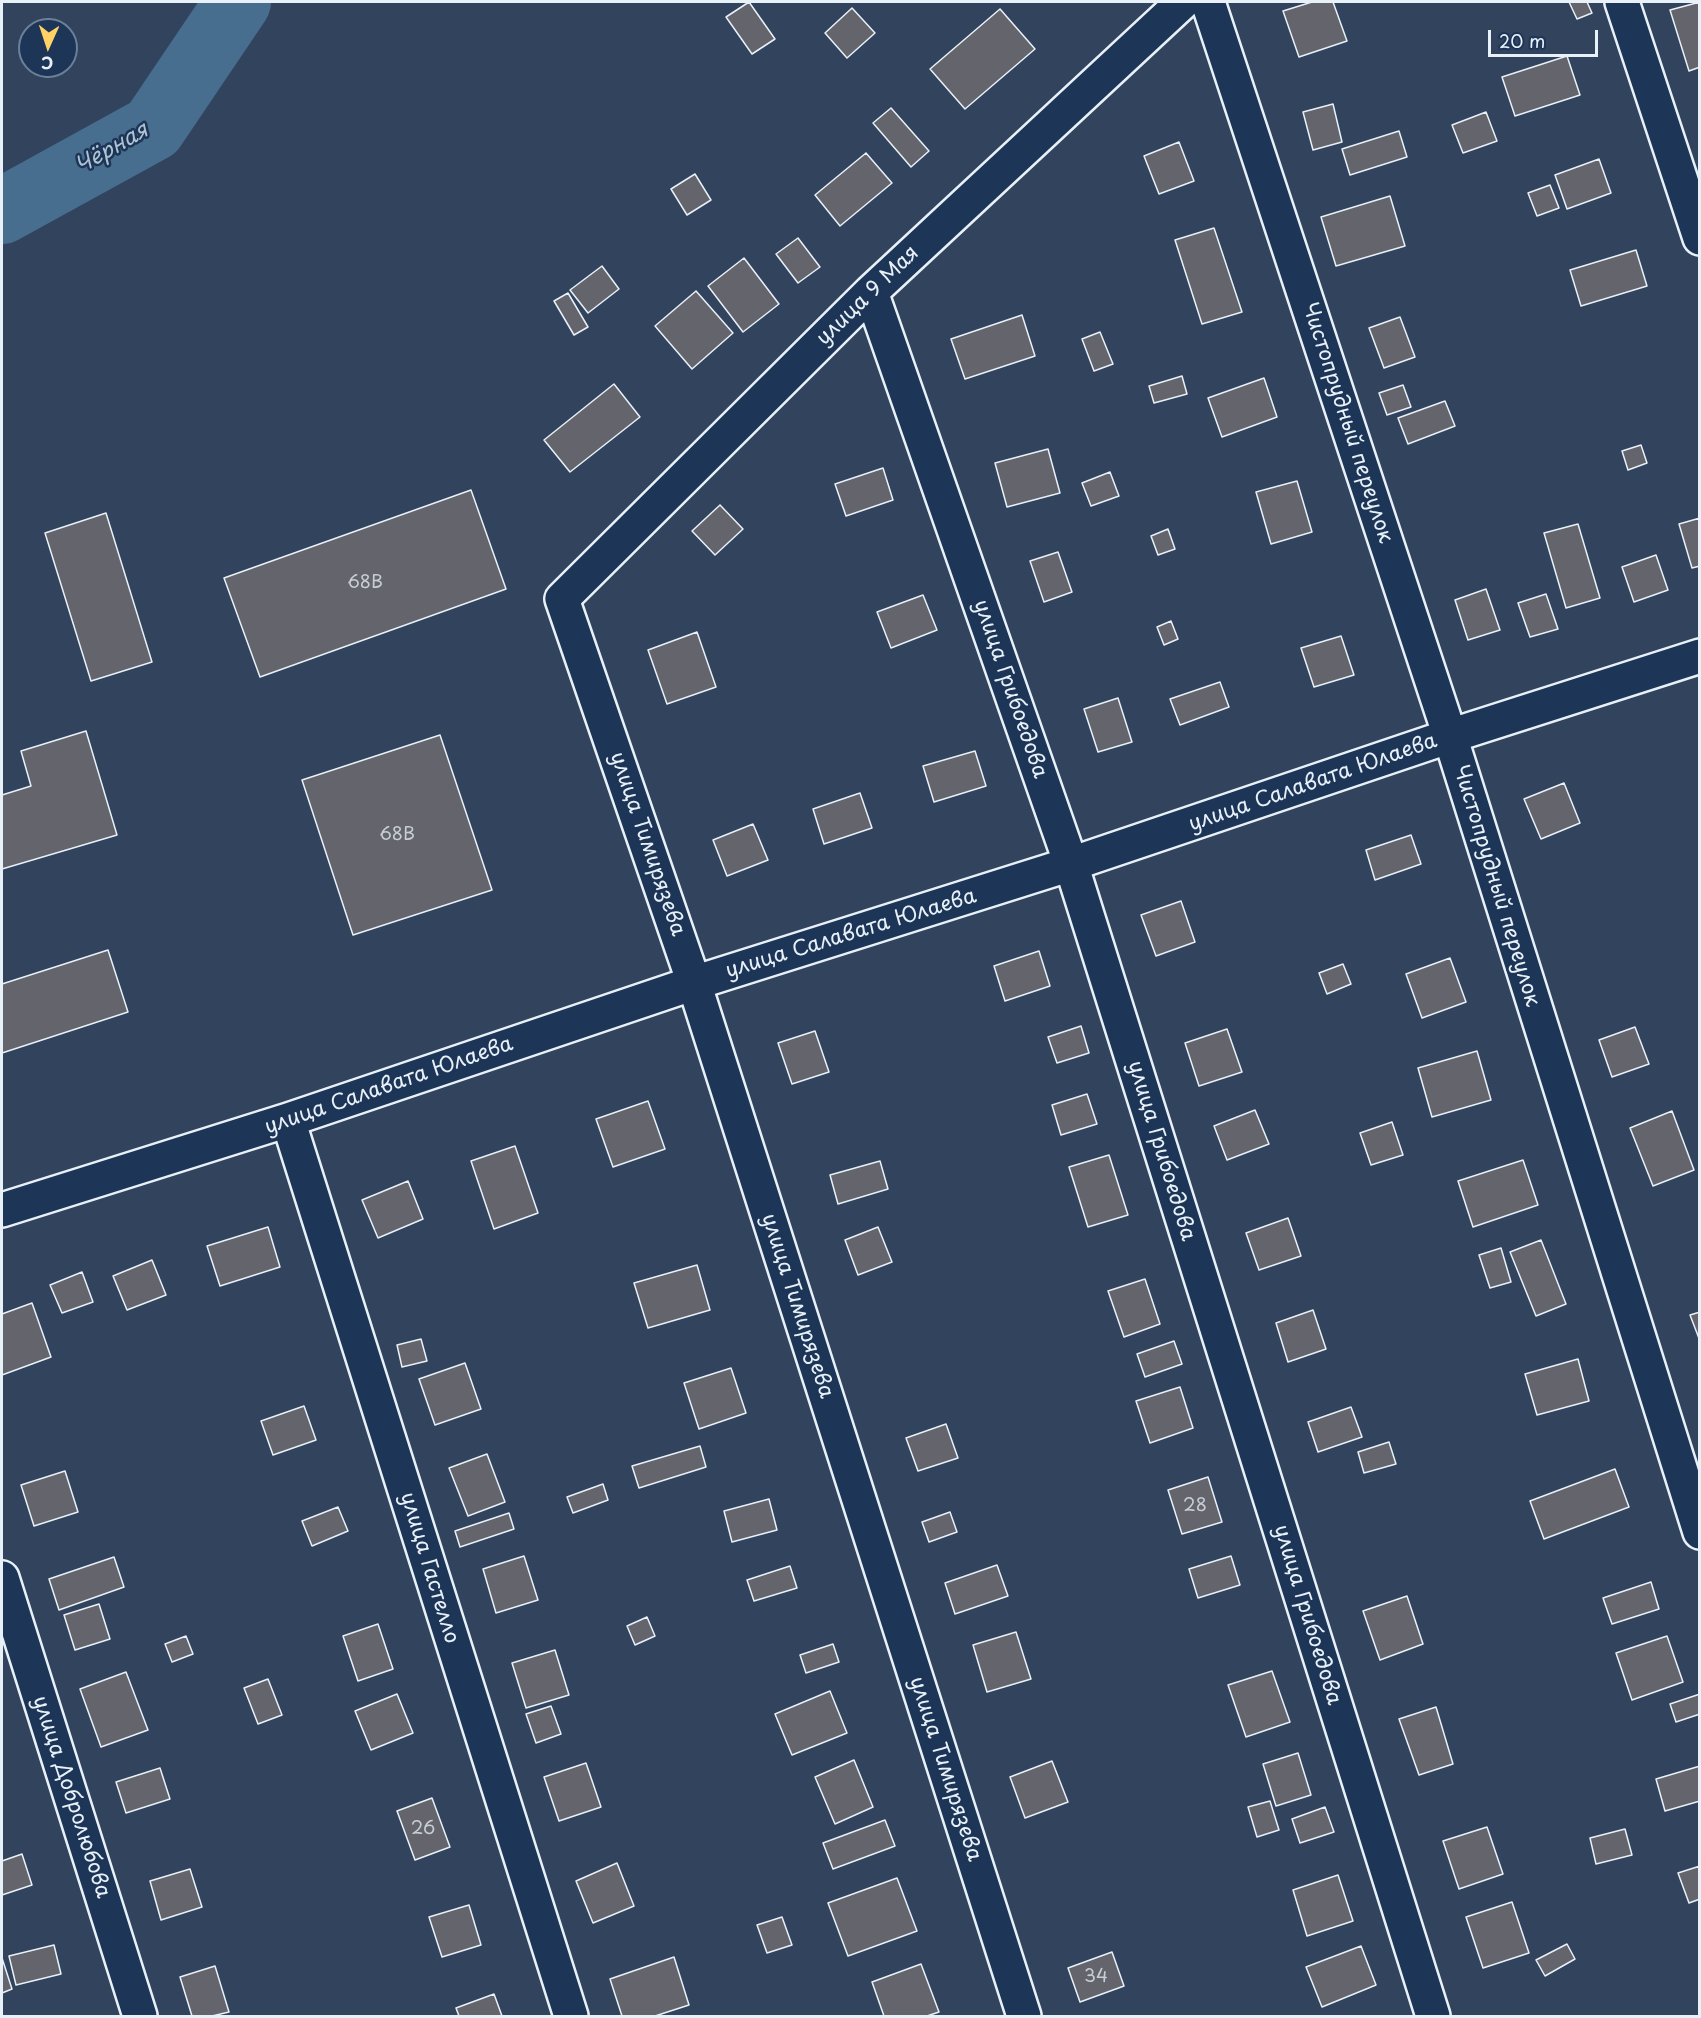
<!DOCTYPE html>
<html>
<head>
<meta charset="utf-8">
<style>
  body { margin:0 }
  #map { position:relative; width:1701px; height:2018px; overflow:hidden; background:#32435e; font-family:"Playpen Sans",sans-serif }
  canvas { display:block }
  .frame { position:absolute; inset:0; border:3px solid #e8f1f8; pointer-events:none }
  .north { position:absolute; left:18px; top:18px; width:60px; height:60px; box-sizing:border-box; background:#1d3557; border:2px solid #6e8097; border-radius:50%; rotate:183deg; font-size:16px; font-weight:700; line-height:24px; text-align:center; color:#e8f1f8 }
  .north::after { content:''; display:block; margin:auto; width:21px; height:27px; background:#ffd166; clip-path:polygon(50% 0,100% 100%,50% 72%,0 100%) }
  .scale { position:absolute; left:1488px; top:30px; width:110px; height:27px; box-sizing:border-box; border:3px solid #e8f1f8; border-top:0; padding-left:8px; font-size:18px; line-height:21px; white-space:nowrap; color:#e8f1f8; -webkit-text-stroke:4px #1d3557; paint-order:stroke }
</style>
</head>
<body>
<div id="map">
<canvas width="1701" height="2018"></canvas>
<div class="frame"></div>
<div class="north">С</div>
<div class="scale">20 m</div>
</div>
<script>
const g = document.querySelector('canvas').getContext('2d');
g.lineJoin = 'round';
const shape = rows => new Path2D(rows.map(r => 'M' + r).join(''));
function stroke(path, color, width, dash) { g.strokeStyle = color; g.lineWidth = width; g.lineCap = dash ? 'butt' : 'round'; g.setLineDash(dash || []); g.stroke(path); }
function fillPath(path, color) { g.fillStyle = color; g.fill(path, 'evenodd'); }
function label(font, color, halo, rows, align = 'center') {
  g.font = font + ' "Playpen Sans",sans-serif'; g.lineWidth = 5; g.setLineDash([]); g.textBaseline = 'middle'; g.strokeStyle = halo; g.fillStyle = color; for (const [text, x, y, turn = 0] of rows) {
    g.save(); g.translate(x, y); g.rotate((+turn || 0) * Math.PI / 180); g.textAlign = isNaN(turn) ? turn : align; if (halo) g.strokeText(text, 0, 0); g.fillText(text, 0, 0); g.restore();
  }
}
const river = shape([
  [2,211,153,128,238,2]
]);
const building = shape([
  [749,2,775,39,752,54,726,17,749,2],
  [1312,2,1333,2,1347,41,1299,57,1283,11,1312,2],
  [1569,2,1587,2,1592,13,1577,19,1569,2],
  [1700,2,1700,67,1689,71,1670,10,1700,2],
  [852,8,875,33,847,58,825,33,852,8],
  [1000,9,1035,49,965,109,930,69,1000,9],
  [1567,56,1580,95,1515,116,1502,77,1567,56],
  [1333,104,1342,142,1313,150,1303,112,1333,104],
  [891,108,929,151,911,167,873,123,891,108],
  [1486,112,1497,141,1463,153,1452,125,1486,112],
  [1399,131,1407,157,1350,175,1342,149,1399,131],
  [1179,142,1194,181,1159,194,1144,156,1179,142],
  [866,153,892,183,840,226,815,195,866,153],
  [1599,159,1611,193,1567,209,1555,175,1599,159],
  [695,174,711,200,687,215,671,189,695,174],
  [1550,185,1559,208,1537,216,1528,193,1550,185],
  [1390,196,1405,246,1336,266,1321,217,1390,196],
  [1214,228,1242,312,1202,324,1175,240,1214,228],
  [798,238,820,267,798,283,776,254,798,238],
  [1636,250,1647,286,1581,306,1570,270,1636,250],
  [744,258,779,304,743,332,708,286,744,258],
  [602,266,619,289,588,313,570,290,602,266],
  [696,291,733,333,692,369,655,326,696,291],
  [568,293,588,327,574,335,554,301,568,293],
  [1022,315,1035,356,965,379,951,339,1022,315],
  [1400,317,1415,357,1384,368,1369,328,1400,317],
  [1100,332,1113,364,1094,371,1082,339,1100,332],
  [1182,376,1187,394,1154,403,1149,386,1182,376],
  [1264,378,1277,417,1222,437,1208,398,1264,378],
  [614,384,640,417,570,472,544,440,614,384],
  [1403,385,1411,407,1387,415,1379,393,1403,385],
  [1445,401,1455,426,1408,444,1398,418,1445,401],
  [1641,445,1647,463,1628,470,1622,451,1641,445],
  [1048,449,1060,493,1007,507,995,463,1048,449],
  [883,468,893,500,846,516,835,484,883,468],
  [1110,472,1119,496,1091,506,1082,483,1110,472],
  [1297,481,1312,532,1271,544,1256,492,1297,481],
  [471,490,506,589,260,677,224,578,471,490],
  [720,505,743,529,715,555,692,531,720,505],
  [106,513,152,662,91,681,45,533,106,513],
  [1700,518,1700,566,1692,568,1679,524,1700,518],
  [1578,524,1600,598,1566,608,1544,533,1578,524],
  [1168,529,1175,549,1158,555,1151,536,1168,529],
  [1058,552,1072,592,1044,602,1030,561,1058,552],
  [1656,555,1668,590,1634,602,1622,567,1656,555],
  [1486,589,1500,630,1468,640,1455,600,1486,589],
  [1546,594,1558,629,1530,637,1518,603,1546,594],
  [923,595,937,630,891,648,877,612,923,595],
  [1171,621,1178,639,1164,645,1157,627,1171,621],
  [697,632,716,687,667,704,648,650,697,632],
  [1341,636,1354,675,1314,687,1301,648,1341,636],
  [1220,682,1229,707,1180,725,1170,699,1220,682],
  [1118,698,1132,742,1098,752,1084,709,1118,698],
  [86,731,117,835,2,869,2,795,31,786,21,751,86,731],
  [440,735,492,890,353,935,302,780,440,735],
  [975,751,986,786,934,802,923,766,975,751],
  [1564,783,1580,823,1541,839,1524,799,1564,783],
  [860,793,872,828,824,844,813,809,860,793],
  [753,824,768,860,727,876,713,840,753,824],
  [1411,835,1421,864,1375,880,1366,850,1411,835],
  [1181,901,1195,942,1156,956,1141,915,1181,901],
  [108,950,128,1012,2,1053,2,984,108,950],
  [1039,951,1050,986,1005,1001,994,966,1039,951],
  [1450,958,1466,1002,1422,1018,1406,974,1450,958],
  [1343,964,1351,984,1327,994,1319,973,1343,964],
  [1081,1026,1089,1053,1057,1063,1048,1037,1081,1026],
  [1635,1027,1649,1064,1612,1077,1599,1040,1635,1027],
  [1227,1029,1242,1072,1199,1086,1185,1043,1227,1029],
  [815,1031,829,1072,792,1084,778,1043,815,1031],
  [1477,1051,1491,1100,1432,1117,1418,1068,1477,1051],
  [1087,1094,1097,1124,1061,1135,1052,1105,1087,1094],
  [648,1101,665,1149,613,1167,596,1119,648,1101],
  [1255,1110,1269,1144,1227,1160,1214,1126,1255,1110],
  [1672,1111,1694,1170,1653,1186,1630,1128,1672,1111],
  [1392,1122,1403,1155,1371,1165,1360,1133,1392,1122],
  [515,1146,538,1213,494,1229,471,1161,515,1146],
  [1109,1155,1128,1215,1088,1227,1069,1167,1109,1155],
  [1523,1160,1538,1205,1473,1227,1458,1181,1523,1160],
  [880,1161,888,1189,838,1204,830,1175,880,1161],
  [408,1181,423,1219,378,1238,362,1200,408,1181],
  [1288,1218,1301,1256,1259,1270,1246,1233,1288,1218],
  [268,1227,280,1267,220,1286,207,1246,268,1227],
  [878,1227,892,1262,858,1275,845,1240,878,1227],
  [1541,1240,1566,1304,1536,1316,1510,1252,1541,1240],
  [1501,1248,1511,1282,1490,1288,1479,1255,1501,1248],
  [152,1260,166,1295,127,1310,113,1276,152,1260],
  [697,1265,710,1310,648,1328,634,1283,697,1265],
  [82,1272,93,1302,62,1313,50,1285,82,1272],
  [1145,1279,1160,1324,1124,1337,1108,1291,1145,1279],
  [32,1303,51,1357,2,1375,2,1314,32,1303],
  [1313,1310,1326,1349,1288,1362,1276,1323,1313,1310],
  [1700,1312,1700,1341,1690,1315,1700,1312],
  [421,1339,427,1361,402,1367,397,1345,421,1339],
  [1174,1341,1182,1364,1145,1377,1137,1354,1174,1341],
  [1578,1359,1589,1401,1537,1415,1525,1374,1578,1359],
  [465,1363,481,1409,435,1425,419,1379,465,1363],
  [731,1368,746,1413,699,1429,684,1383,731,1368],
  [1180,1387,1193,1428,1150,1443,1136,1401,1180,1387],
  [304,1406,316,1440,273,1455,261,1421,304,1406],
  [1351,1407,1362,1437,1318,1452,1308,1422,1351,1407],
  [946,1424,958,1458,918,1471,906,1438,946,1424],
  [1389,1442,1396,1464,1364,1473,1358,1452,1389,1442],
  [700,1446,706,1467,639,1488,632,1466,700,1446],
  [487,1454,505,1502,468,1516,449,1468,487,1454],
  [1615,1469,1629,1507,1544,1539,1530,1501,1615,1469],
  [65,1471,78,1512,34,1526,21,1485,65,1471],
  [1208,1477,1222,1522,1182,1534,1168,1490,1208,1477],
  [603,1484,608,1500,573,1513,567,1497,603,1484],
  [769,1499,777,1530,732,1542,724,1511,769,1499],
  [338,1507,348,1531,312,1546,302,1521,338,1507],
  [950,1512,957,1532,929,1542,922,1522,950,1512],
  [509,1513,514,1529,460,1547,455,1531,509,1513],
  [524,1556,538,1600,496,1613,483,1569,524,1556],
  [1231,1556,1240,1585,1198,1598,1189,1569,1231,1556],
  [114,1557,124,1587,59,1610,49,1579,114,1557],
  [997,1565,1008,1596,955,1614,945,1583,997,1565],
  [790,1566,797,1588,754,1601,747,1580,790,1566],
  [1651,1582,1659,1609,1612,1624,1603,1598,1651,1582],
  [1407,1596,1423,1644,1380,1660,1363,1611,1407,1596],
  [99,1604,110,1639,75,1650,64,1615,99,1604],
  [647,1617,655,1636,635,1645,627,1626,647,1617],
  [378,1624,393,1669,358,1681,343,1636,378,1624],
  [1016,1632,1031,1679,987,1692,973,1645,1016,1632],
  [186,1636,193,1654,172,1662,165,1644,186,1636],
  [1667,1636,1683,1682,1632,1700,1616,1653,1667,1636],
  [833,1644,839,1662,806,1673,800,1655,833,1644],
  [555,1650,569,1695,526,1708,512,1663,555,1650],
  [1272,1671,1290,1722,1246,1737,1228,1685,1272,1671],
  [126,1672,148,1730,101,1747,80,1689,126,1672],
  [268,1679,282,1715,258,1724,244,1688,268,1679],
  [830,1691,847,1733,792,1755,775,1714,830,1691],
  [397,1694,413,1733,371,1750,355,1711,397,1694],
  [1700,1694,1700,1714,1676,1722,1670,1704,1700,1694],
  [551,1706,561,1734,536,1743,526,1714,551,1706],
  [1436,1707,1453,1764,1419,1775,1399,1719,1436,1707],
  [1298,1753,1311,1795,1276,1806,1263,1764,1298,1753],
  [854,1760,873,1807,835,1824,815,1777,854,1760],
  [1052,1761,1068,1802,1025,1818,1010,1777,1052,1761],
  [586,1763,601,1807,559,1821,544,1777,586,1763],
  [1700,1766,1700,1801,1665,1811,1656,1779,1700,1766],
  [160,1768,170,1799,126,1813,116,1782,160,1768],
  [432,1798,450,1847,415,1860,397,1811,432,1798],
  [1270,1801,1279,1830,1257,1837,1248,1807,1270,1801],
  [1325,1807,1334,1832,1300,1843,1292,1819,1325,1807],
  [885,1820,895,1846,833,1869,823,1843,885,1820],
  [1487,1827,1503,1874,1459,1889,1443,1841,1487,1827],
  [1625,1829,1632,1855,1596,1864,1590,1838,1625,1829],
  [22,1854,32,1885,2,1895,2,1861,22,1854],
  [617,1863,634,1906,593,1923,576,1881,617,1863],
  [1700,1866,1700,1899,1689,1903,1678,1873,1700,1866],
  [190,1869,202,1907,161,1920,150,1881,190,1869],
  [1338,1875,1353,1921,1307,1936,1293,1890,1338,1875],
  [897,1878,917,1931,848,1956,828,1903,897,1878],
  [1512,1902,1529,1953,1483,1968,1466,1917,1512,1902],
  [469,1905,481,1945,442,1957,429,1917,469,1905],
  [782,1917,792,1945,767,1953,757,1925,782,1917],
  [1567,1944,1575,1959,1545,1976,1536,1960,1567,1944],
  [54,1945,61,1974,16,1985,9,1956,54,1945],
  [1361,1946,1376,1985,1322,2007,1306,1967,1361,1946],
  [1112,1952,1124,1986,1080,2002,1068,1968,1112,1952],
  [674,1957,689,2005,655,2016,622,2016,610,1979,674,1957],
  [2,1958,12,1989,2,1993,2,1958],
  [921,1964,939,2012,927,2016,884,2016,872,1982,921,1964],
  [215,1966,229,2012,212,2016,192,2016,180,1977,215,1966],
  [494,1994,502,2016,459,2016,456,2008,494,1994]
]);
const minor = shape([
  [1208,2,1450,736,1700,1532],
  [1622,2,1700,238],
  [871,292,1071,864,1433,2016],
  [288,1120,571,2016],
  [2,1210,288,1120,694,983,1071,864,1450,736,1700,656],
  [2,1578,140,2016],
  [1024,2016,694,983,562,599,871,292,1183,2]
]);
const numberNames = [
  ["68В",365,583],
  ["68В",397,835],
  ["28",1195,1506],
  ["26",423,1829],
  ["34",1096,1977]
];
const streetNames = [
  ["улица 9 Мая",868,296,-44],
  ["Чистопрудный переулок",1347,423,72],
  ["улица Грибоедова",1010,689,71],
  ["улица Салавата Юлаева",1313,783,-19],
  ["улица Тимирязева",647,844,71],
  ["Чистопрудный переулок",1496,886,73],
  ["улица Салавата Юлаева",851,934,-17],
  ["улица Салавата Юлаева",389,1086,-19],
  ["улица Грибоедова",1161,1151,73],
  ["улица Тимирязева",797,1306,72],
  ["улица Гастелло",429,1568,73],
  ["улица Грибоедова",1307,1615,73],
  ["улица Тимирязева",945,1769,72],
  ["улица Добролюбова",71,1797,72]
];
const waterNames = [
  ["Чёрная",112,149,-30]
];
stroke(river, '#476d8f', 66);
fillPath(building, '#64646d');
stroke(building, '#e8f1f8', 1.5);
stroke(minor, '#e8f1f8', 38);
stroke(minor, '#1d3557', 33);
label('18px', '#c7ced5', null, numberNames);
label('21px', '#e8f1f8', '#1d3557', streetNames);
label('italic 22px', '#b0c3d3', '#1d3557', waterNames);
</script>
</body>
</html>
